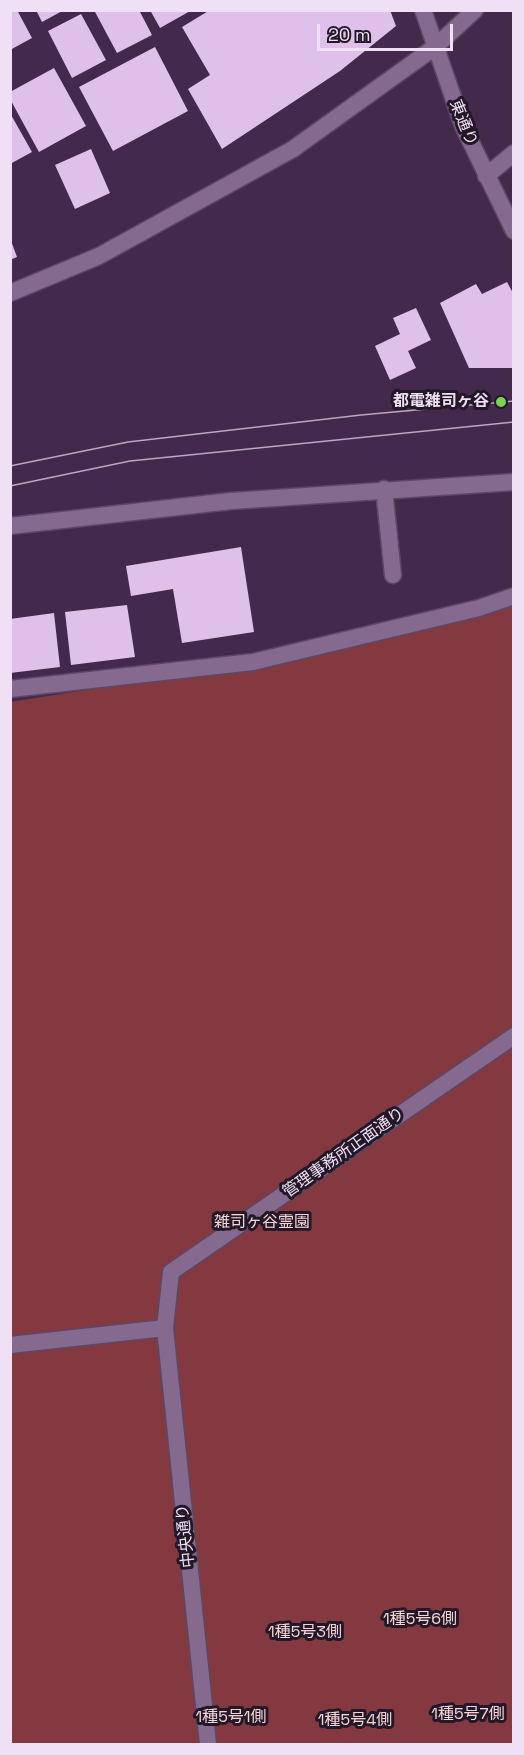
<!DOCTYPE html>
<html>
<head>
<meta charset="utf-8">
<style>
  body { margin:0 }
  #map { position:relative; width:524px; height:1755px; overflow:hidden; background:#432a4c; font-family:"Space Grotesk",sans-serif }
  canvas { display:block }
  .frame { position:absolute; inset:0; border:12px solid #efe0f5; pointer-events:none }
  .scale { position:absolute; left:317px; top:24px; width:136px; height:27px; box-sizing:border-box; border:3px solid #efe0f5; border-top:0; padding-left:8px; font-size:18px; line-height:21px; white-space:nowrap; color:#efe0f5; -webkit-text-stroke:4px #231828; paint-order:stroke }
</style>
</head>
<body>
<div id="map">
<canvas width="524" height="1755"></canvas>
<div class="frame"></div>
<div class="scale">20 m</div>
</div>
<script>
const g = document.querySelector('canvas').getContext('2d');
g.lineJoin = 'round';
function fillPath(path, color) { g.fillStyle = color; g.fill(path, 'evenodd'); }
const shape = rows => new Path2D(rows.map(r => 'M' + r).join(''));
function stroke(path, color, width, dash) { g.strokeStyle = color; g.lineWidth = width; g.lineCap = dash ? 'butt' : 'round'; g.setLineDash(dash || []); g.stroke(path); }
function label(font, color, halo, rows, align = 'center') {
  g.font = font + ' "Space Grotesk","Noto Sans JP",sans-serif'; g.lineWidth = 6; g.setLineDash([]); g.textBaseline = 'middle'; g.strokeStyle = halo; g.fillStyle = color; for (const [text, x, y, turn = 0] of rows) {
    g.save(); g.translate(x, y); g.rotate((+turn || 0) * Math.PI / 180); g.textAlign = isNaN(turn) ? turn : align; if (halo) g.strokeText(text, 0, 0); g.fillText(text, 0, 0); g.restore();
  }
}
const green = shape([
  [513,595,513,1744,11,1744,10,702,300,656]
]);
const building = shape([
  [10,10,17,10,32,38,10,50],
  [36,10,64,10,42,22],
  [94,10,139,10,152,35,117,53],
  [150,10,192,10,160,28],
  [210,10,390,10,396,26,340,71,222,149,188,89,210,75,182,27],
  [81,14,106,60,72,78,48,31],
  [155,47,188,111,113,151,79,87],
  [54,68,86,126,39,152,10,99,10,92],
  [10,113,32,152,10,164],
  [91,149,110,193,75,209,55,165],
  [10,238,17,257,10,260],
  [507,282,514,295,514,368,469,368,440,303,476,284,482,294],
  [416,308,431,340,408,351,416,368,390,380,375,346,400,334,393,318],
  [241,547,254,632,182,643,173,589,131,596,126,566],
  [127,605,135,657,71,665,65,612],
  [54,613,60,667,10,673,10,619]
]);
const service = shape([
  [384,489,393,575],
  [165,1328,208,1744],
  [10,1345,165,1328,171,1272,514,1036]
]);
const minor = shape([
  [423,10,463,126,514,231],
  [486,176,514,153],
  [10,293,99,256,293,149,435,47,475,10],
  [10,526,231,501,514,482],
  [10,689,253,662,479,608,514,596]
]);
const tram = shape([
  [10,466,128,442,361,415,514,401],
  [10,486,130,461,514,422]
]);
const markers = [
  [501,402,6,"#7ed153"]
];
const streetNames = [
  ["東通り",463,123,68],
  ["管理事務所正面通り",344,1153,-35],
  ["中央通り",186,1536,-96]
];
const poiNames = [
  ["都電雑司ヶ谷",489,402]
];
const parkNames = [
  ["雑司ヶ谷霊園",262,1223],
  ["1種5号6側",420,1620],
  ["1種5号3側",305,1633],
  ["1種5号7側",468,1715],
  ["1種5号1側",231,1718],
  ["1種5号4側",355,1721]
];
fillPath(green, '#843940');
fillPath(building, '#dec0ea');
stroke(service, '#5c4864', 19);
stroke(minor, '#5c4864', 19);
stroke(service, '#85698f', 16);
stroke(minor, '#85698f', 16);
stroke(tram, '#baa7c0', 1.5);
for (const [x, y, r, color] of markers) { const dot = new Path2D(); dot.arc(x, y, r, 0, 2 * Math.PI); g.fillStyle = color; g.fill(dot); stroke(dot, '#231828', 2); }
label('16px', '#efe0f5', '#231828', streetNames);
label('bold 16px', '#efe0f5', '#231828', poiNames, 'right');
label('16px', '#f7d5d6', '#231828', parkNames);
</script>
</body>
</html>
